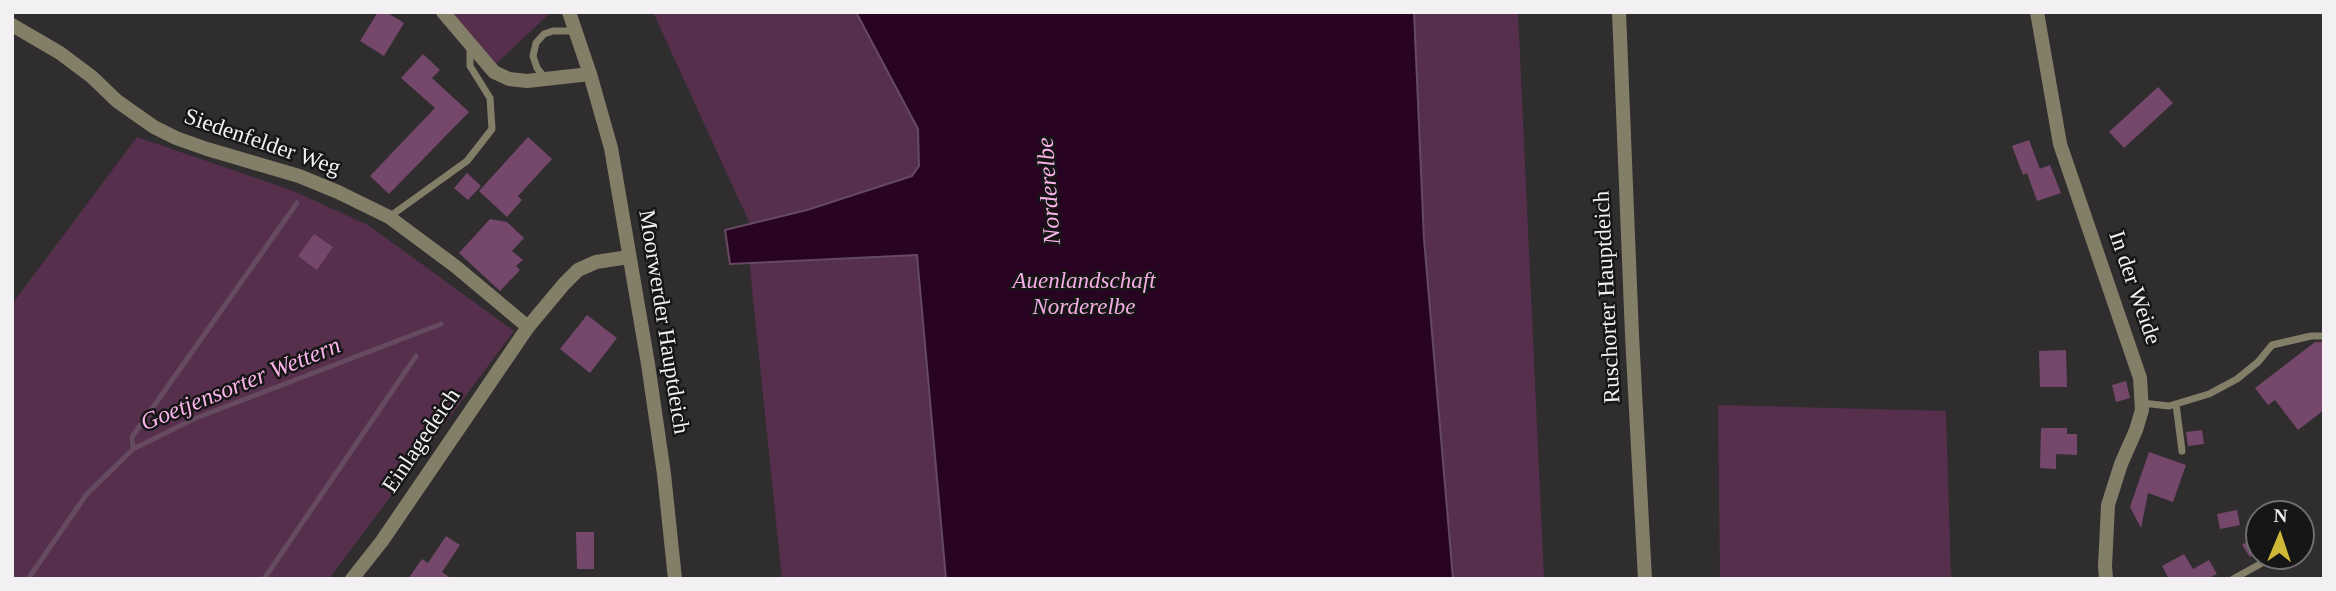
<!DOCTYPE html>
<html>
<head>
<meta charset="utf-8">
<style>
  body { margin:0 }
  #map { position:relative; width:2336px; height:591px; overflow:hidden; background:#302d2f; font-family:Georgia,serif }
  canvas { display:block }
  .frame { position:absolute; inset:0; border:14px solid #f2f0f2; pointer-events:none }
  .north { position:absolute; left:2245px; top:500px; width:70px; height:70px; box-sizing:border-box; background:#171617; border:2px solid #6f6d6f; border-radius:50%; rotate:2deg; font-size:19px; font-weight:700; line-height:28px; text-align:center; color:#f2f0f2 }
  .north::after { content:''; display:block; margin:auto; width:24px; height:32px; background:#cfb837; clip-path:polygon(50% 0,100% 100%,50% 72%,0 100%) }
</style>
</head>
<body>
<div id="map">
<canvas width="2336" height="591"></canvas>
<div class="frame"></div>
<div class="north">N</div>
</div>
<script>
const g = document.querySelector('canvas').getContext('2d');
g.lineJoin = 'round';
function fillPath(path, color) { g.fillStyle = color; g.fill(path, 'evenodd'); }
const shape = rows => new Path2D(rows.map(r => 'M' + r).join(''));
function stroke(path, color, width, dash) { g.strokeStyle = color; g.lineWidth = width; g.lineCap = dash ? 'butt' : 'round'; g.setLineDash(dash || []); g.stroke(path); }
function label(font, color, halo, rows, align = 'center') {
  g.font = font + ' Georgia,serif'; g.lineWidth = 5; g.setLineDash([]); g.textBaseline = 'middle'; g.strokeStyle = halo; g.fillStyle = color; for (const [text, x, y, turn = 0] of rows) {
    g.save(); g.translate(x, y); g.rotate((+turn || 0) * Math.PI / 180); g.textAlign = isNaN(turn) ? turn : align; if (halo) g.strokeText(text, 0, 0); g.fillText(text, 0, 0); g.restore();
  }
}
const green = shape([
  [450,12,551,12,496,64],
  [653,12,1518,12,1544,579,782,579,750,269,750,224],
  [137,137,291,190,368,225,514,331,329,579,12,579,12,304],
  [1718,405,1946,411,1951,579,1720,579]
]);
const water = shape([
  [856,12,1414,12,1424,239,1453,579,946,579,917,255,730,264,725,230,807,210,912,176,919,166,918,129,856,12]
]);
const stream = shape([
  [133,449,132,437,297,203],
  [28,579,86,495,133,449,196,418,441,324],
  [264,579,416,356]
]);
const building = shape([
  [378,12,386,12,404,23,384,56,360,41],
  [423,54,440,70,432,78,469,112,389,194,370,176,435,108,401,78],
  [2158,87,2173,103,2124,148,2109,132],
  [528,137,552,159,518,196,522,200,507,217,479,191],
  [2029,140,2040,169,2034,171,2050,165,2061,193,2037,201,2027,173,2023,175,2012,146],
  [467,173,481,186,468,200,454,188],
  [490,219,507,222,524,238,512,251,523,260,516,266,520,270,500,291,459,253],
  [314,234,333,247,317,270,298,256],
  [587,315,617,338,590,373,560,349],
  [2315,342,2324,342,2324,410,2298,430,2275,400,2268,405,2255,388],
  [2066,350,2067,387,2040,387,2039,351],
  [2126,381,2130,398,2116,402,2112,385],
  [2041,428,2067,428,2067,434,2077,434,2077,455,2056,454,2056,469,2040,468],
  [2202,430,2204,444,2188,446,2186,432],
  [2149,452,2186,465,2173,502,2148,493,2141,528,2130,507],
  [2237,510,2240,525,2220,529,2217,514],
  [576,532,594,532,594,569,577,569],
  [2259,535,2259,552,2250,557,2242,545],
  [446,536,460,545,442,572,452,579,408,579,422,559,428,563],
  [2184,554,2193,569,2209,560,2217,574,2207,579,2169,579,2162,566]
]);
const lane = shape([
  [545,78,537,68,533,56,536,43,544,34,553,31,575,31],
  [389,217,467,161,492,129,490,98,470,66,470,49],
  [2142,403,2169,406,2209,394,2237,379,2258,362,2272,345,2311,336,2324,336],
  [2176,404,2182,451],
  [2233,579,2262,563]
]);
const street = shape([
  [443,12,494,72,509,79,527,81,590,74],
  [569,12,590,74,611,148,648,364,664,474,675,579],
  [1619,12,1632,335,1645,579],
  [2037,12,2060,144,2140,378,2142,410,2136,430,2121,464,2108,505,2105,566,2106,579],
  [12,25,60,53,92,77,117,101,154,127,176,138,207,149,299,176,338,192,389,217,455,266,528,327],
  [352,579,382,541,528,327,564,284,578,270,596,262,629,257]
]);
const streetNames = [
  ["Siedenfelder Weg",262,143,19],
  ["In der Weide",2134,288,71],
  ["Ruschorter Hauptdeich",1608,297,-93],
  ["Moorwerder Hauptdeich",663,322,81],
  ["Einlagedeich",422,441,-56]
];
const parkNames = [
  ["Auenlandschaft",1084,282],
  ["Norderelbe",1084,308]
];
const waterNames = [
  ["Norderelbe",1050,191,-94],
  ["Goetjensorter Wettern",241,385,-22]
];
fillPath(green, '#552f4c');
fillPath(water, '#290322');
stroke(water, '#654a60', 2);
stroke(stream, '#654a60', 5);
fillPath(building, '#75486b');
stroke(lane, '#837e67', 7);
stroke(street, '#837e67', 14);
label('23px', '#f2f0f2', '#171617', streetNames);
label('italic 23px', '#f4ade3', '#171617', parkNames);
label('italic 24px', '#fbb3ea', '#171617', waterNames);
</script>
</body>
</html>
